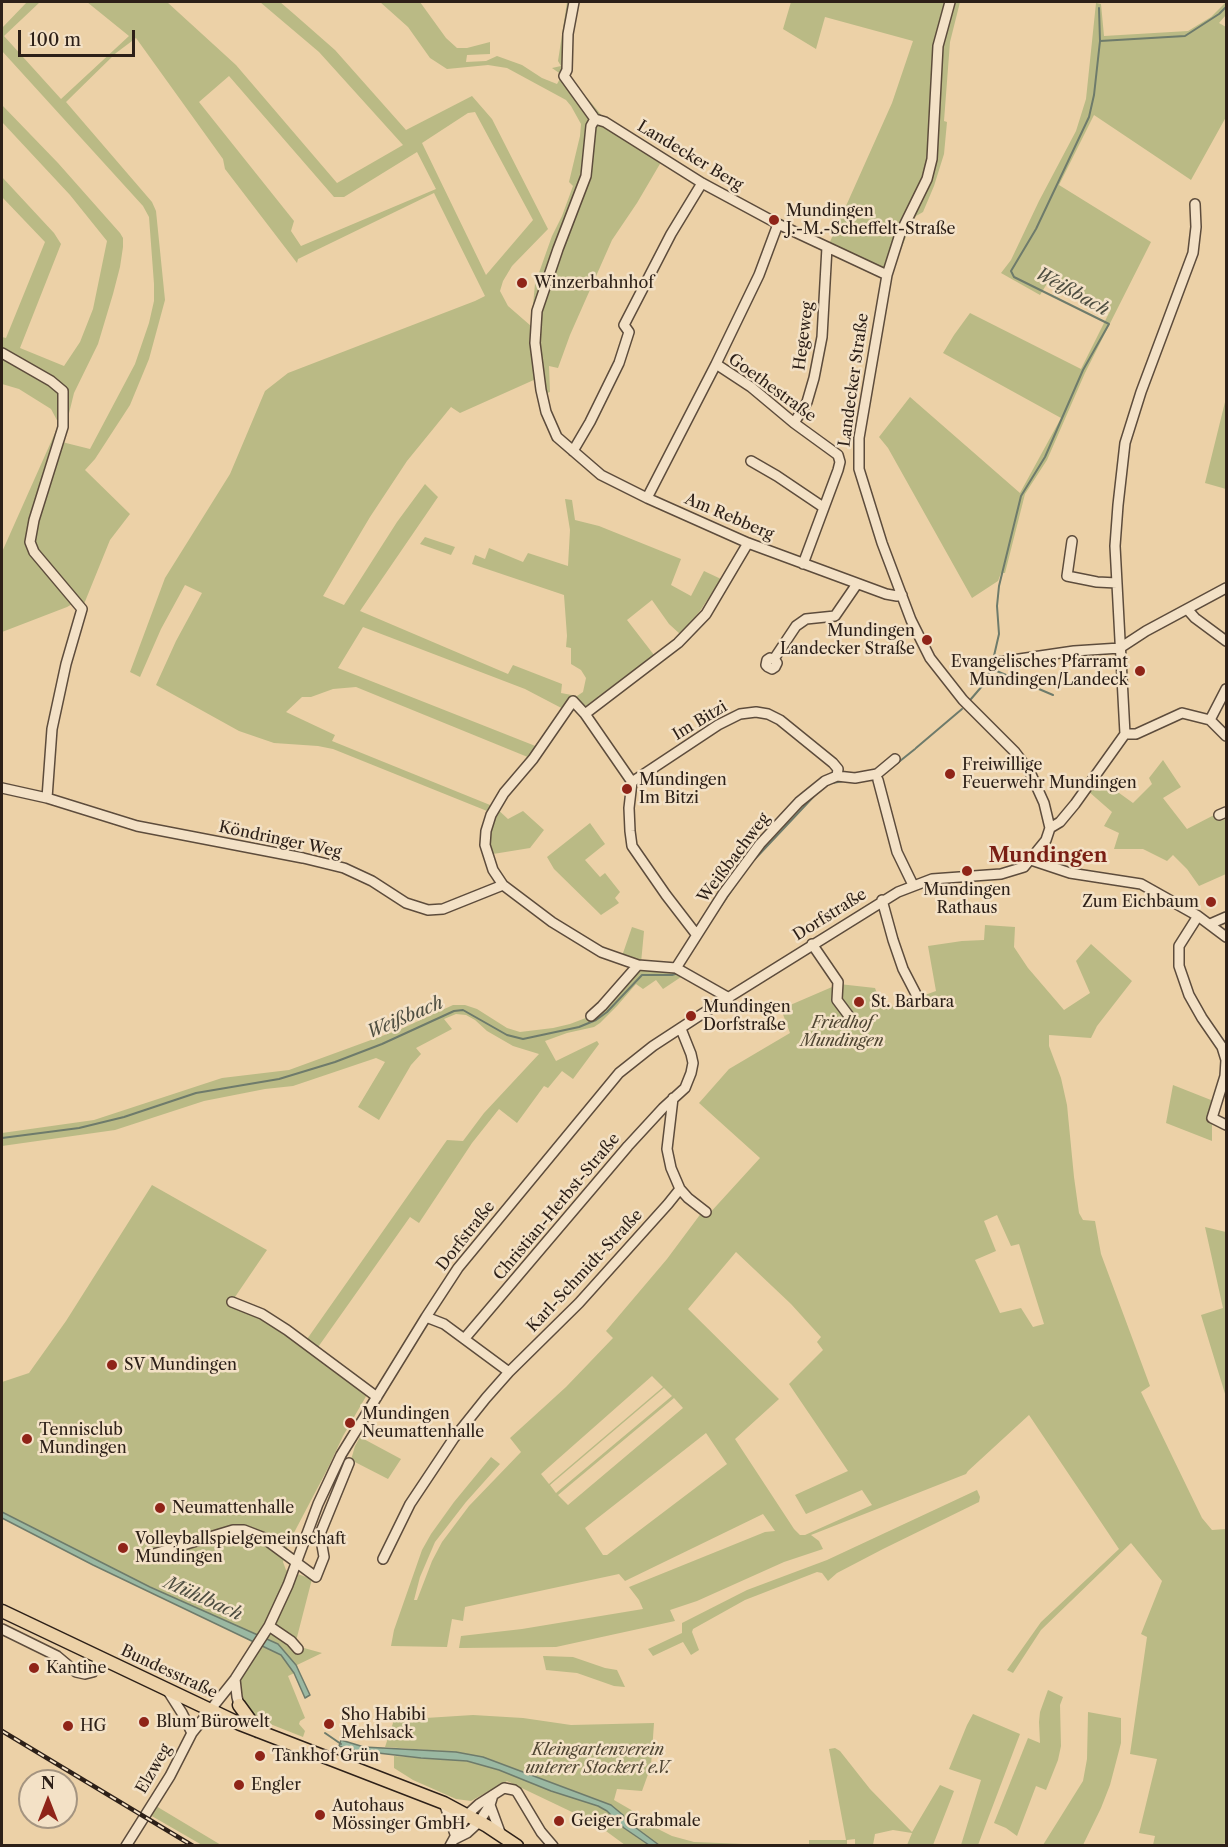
<!DOCTYPE html>
<html>
<head>
<meta charset="utf-8">
<style>
  body { margin:0 }
  #map { position:relative; width:1228px; height:1847px; overflow:hidden; background:#ecd1a7; font-family:"Libre Caslon Text",serif }
  canvas { display:block }
  .frame { position:absolute; inset:0; border:3px solid #2d2018; pointer-events:none }
  .north { position:absolute; left:18px; top:1769px; width:60px; height:60px; box-sizing:border-box; background:#f3e1c6; border:2px solid #a49480; border-radius:50%; rotate:0deg; font-size:16px; font-weight:700; line-height:24px; text-align:center; color:#2d2018 }
  .north::after { content:''; display:block; margin:auto; width:21px; height:27px; background:#8f2418; clip-path:polygon(50% 0,100% 100%,50% 72%,0 100%) }
  .scale { position:absolute; left:18px; top:30px; width:117px; height:27px; box-sizing:border-box; border:3px solid #2d2018; border-top:0; padding-left:8px; font-size:18px; line-height:21px; white-space:nowrap; color:#2d2018; -webkit-text-stroke:4px #f3e1c6; paint-order:stroke }
</style>
</head>
<body>
<div id="map">
<canvas width="1228" height="1847"></canvas>
<div class="frame"></div>
<div class="north">N</div>
<div class="scale">100 m</div>
</div>
<script>
const g = document.querySelector('canvas').getContext('2d');
g.lineJoin = 'round';
function fillPath(path, color) { g.fillStyle = color; g.fill(path, 'evenodd'); }
const shape = rows => new Path2D(rows.map(r => 'M' + r).join(''));
function stroke(path, color, width, dash) { g.strokeStyle = color; g.lineWidth = width; g.lineCap = dash ? 'butt' : 'round'; g.setLineDash(dash || []); g.stroke(path); }
function label(font, color, halo, rows, align = 'center') {
  g.font = font + ' "Libre Caslon Text",serif'; g.lineWidth = 5; g.setLineDash([]); g.textBaseline = 'middle'; g.strokeStyle = halo; g.fillStyle = color; for (const [text, x, y, turn = 0] of rows) {
    g.save(); g.translate(x, y); g.rotate((+turn || 0) * Math.PI / 180); g.textAlign = isNaN(turn) ? turn : align; if (halo) g.strokeText(text, 0, 0); g.fillText(text, 0, 0); g.restore();
  }
}
const green = shape([
  [27,2,40,2,4,36,61,99,129,36,87,2,167,2,236,65,337,183,403,145,319,52,260,2,280,2,294,14,335,50,406,130,472,96,492,119,548,229,512,266,503,281,500,291,508,306,531,326,535,284,552,236,562,216,573,186,569,182,580,136,581,124,571,106,566,100,507,68,488,65,447,69,430,58,408,27,380,2,420,2,446,38,457,48,467,48,490,42,490,54,467,55,466,62,486,61,497,56,522,65,542,78,557,84,562,75,552,68,561,66,558,61,567,2,572,2,562,75,583,93,603,117,664,157,637,203,612,240,570,335,558,368,549,366,550,392,538,396,536,379,460,413,451,407,407,461,370,517,323,596,344,605,397,522,425,484,438,497,360,611,508,674,513,665,562,684,561,693,577,696,583,692,586,678,581,670,571,664,571,648,566,647,567,636,564,595,472,564,475,555,485,559,489,548,523,562,528,553,568,566,570,530,565,499,572,500,575,520,599,526,681,559,671,585,691,596,704,571,721,579,700,611,680,634,669,624,652,600,627,620,654,655,579,711,574,706,569,712,525,689,363,627,338,668,543,749,535,760,356,687,333,689,311,697,302,697,286,712,335,735,332,741,495,807,508,819,523,811,544,830,530,848,487,855,492,813,333,749,318,746,274,743,239,731,156,685,176,641,202,593,185,585,161,629,140,677,130,672,165,578,230,474,265,391,288,373,475,301,485,296,434,193,298,259,297,263,225,169,223,159,136,38,116,53,66,102,152,202,156,211,165,300,149,359,130,405,95,459,85,470,130,514,110,540,82,609,76,602,67,607,2,632,2,552,59,424,51,409,19,389,2,384,2,337,6,338,45,242,2,197,2,177,54,233,61,244,20,348,64,366,80,342,93,309,107,241,70,195,2,122,2,105,58,163,120,233,123,238,123,247,120,267,113,294,98,344,74,393,62,442,90,449,135,364,149,323,154,301,154,284,149,217,143,206,2,51,2,28],
  [229,76,334,197,344,197,417,152,436,189,301,246,291,231,294,221,199,102],
  [475,112,533,220,486,275,422,143,468,113],
  [791,2,960,2,950,42,944,121,947,122,944,154,934,186,923,212,916,216,908,232,891,274,829,244,892,103,913,41,825,17,816,49,783,29],
  [1226,2,1226,15,1219,23,1226,27,1226,117,1191,180,1094,115,1059,185,1151,242,1085,373,1047,460,1025,494,1005,573,1001,573,998,581,972,598,888,448,879,437,910,397,1020,493,1061,418,943,353,954,335,970,313,1081,369,1110,311,1048,282,1040,295,1001,273,1011,260,1039,201,1076,131,1086,99,1096,3,1101,4,1104,36,1188,31,1211,17],
  [1226,398,1226,489,1205,483],
  [425,537,455,547,451,555,420,544],
  [1163,760,1181,787,1163,798,1187,829,1216,814,1220,821,1226,819,1226,874,1199,886,1187,869,1173,855,1167,861,1143,849,1114,849,1119,833,1104,826,1112,812,1088,791,1097,780,1112,793,1115,790,1133,803,1152,784,1149,778],
  [590,823,605,844,585,860,600,877,605,873,620,892,615,898,619,903,601,915,554,869,547,857],
  [985,925,1015,927,1014,947,1028,968,1064,1010,1090,993,1076,961,1091,944,1132,981,1097,1026,1091,1038,1049,1035,1049,1046,1061,1078,1067,1105,1074,1177,1079,1213,1083,1220,1095,1221,1101,1254,1150,1386,1141,1392,1202,1518,1212,1530,1226,1529,1226,1843,1214,1846,1153,1845,1155,1836,1139,1833,1157,1759,1130,1754,1147,1637,1141,1634,1162,1581,1131,1543,1041,1630,1013,1673,1007,1670,1041,1622,1119,1549,1029,1415,968,1471,966,1474,811,1535,819,1541,823,1549,784,1562,697,1601,670,1610,675,1621,556,1647,459,1648,461,1636,522,1629,643,1609,639,1600,629,1587,765,1532,775,1531,763,1514,625,1581,619,1574,465,1607,463,1621,452,1619,447,1647,391,1646,394,1630,422,1550,431,1534,454,1502,491,1457,500,1464,466,1502,435,1542,420,1577,414,1600,417,1600,432,1561,442,1542,469,1506,521,1452,510,1438,566,1387,613,1338,606,1331,667,1259,702,1212,708,1215,760,1158,699,1103,729,1069,790,1033,781,1009,839,984,875,988,883,1010,936,991,928,946,962,941,984,940],
  [997,1215,1011,1246,1019,1244,1044,1324,1033,1327,1021,1308,1000,1313,975,1260,996,1251,984,1221],
  [736,1252,791,1304,821,1337,817,1342,823,1350,789,1384,848,1471,795,1495,806,1514,862,1490,872,1505,805,1535,800,1535,794,1529,735,1439,779,1399,688,1309],
  [652,1376,663,1387,549,1484,541,1474],
  [664,1388,672,1396,556,1493,550,1485],
  [674,1398,683,1408,568,1505,558,1495],
  [706,1433,727,1464,607,1555,603,1555,585,1528],
  [632,927,644,931,641,963,622,956],
  [643,969,673,970,684,975,663,989,656,980,643,989,636,984,617,1006,600,1023,594,1027,567,1033,545,1041,556,1061,597,1041,599,1044,573,1079,562,1071,548,1088,544,1086,517,1123,499,1109,472,1143,419,1223,410,1217,316,1350,368,1393,343,1436,328,1468,297,1527,288,1544,283,1562,286,1570,312,1579,296,1641,304,1648,322,1653,297,1665,299,1671,288,1676,305,1718,300,1721,299,1724,305,1731,303,1737,260,1720,251,1715,239,1700,239,1679,263,1638,150,1587,2,1512,2,1382,29,1373,66,1321,152,1185,267,1250,235,1297,237,1302,305,1342,447,1140,463,1141,484,1113,539,1054,513,1046,487,1031,475,1020,466,1015,456,1014,444,1019,452,1029,416,1048,421,1054,411,1065,379,1120,358,1107,385,1062,376,1058,293,1086,265,1089,204,1101,115,1130,2,1146,2,1133,94,1120,222,1078,289,1070,401,1029,453,1005,465,1005,477,1009,507,1028,520,1032,553,1028,570,1024,591,1016,636,972],
  [1173,1085,1216,1102,1212,1118,1212,1141,1166,1123],
  [1205,1227,1226,1232,1226,1397,1201,1315,1223,1308],
  [360,1437,401,1459,388,1479,351,1460,355,1446],
  [977,1490,980,1497,979,1502,883,1549,837,1573,828,1581,822,1573,817,1572,745,1600,693,1629,692,1632,699,1650,691,1655,683,1642,653,1656,648,1649,682,1633,682,1623,747,1590,827,1560],
  [543,1656,573,1657,605,1668,617,1670,625,1687,614,1686,577,1673,546,1670],
  [1048,1690,1063,1697,1060,1705,1061,1746,1058,1760,1046,1790,1036,1786,1017,1836,1006,1828,994,1823,1028,1738,1040,1743,1039,1722,1040,1712],
  [1088,1712,1121,1718,1121,1743,1110,1785,1101,1808,1083,1845,1043,1845,1083,1781,1087,1759],
  [973,1714,1020,1734,978,1845,961,1845,981,1780,949,1769,967,1725],
  [473,1715,523,1718,571,1725,654,1723,651,1766,642,1791,617,1789,614,1800,633,1811,650,1825,672,1836,694,1842,769,1845,659,1845,624,1819,623,1815,611,1805,483,1757,456,1752,385,1747,394,1720],
  [835,1748,840,1751,870,1789,912,1832,940,1785,954,1791,933,1845,907,1845,912,1833,893,1830,875,1834,873,1845,855,1845,855,1839,847,1840,847,1845,809,1845,809,1840,846,1840,829,1749],
  [394,1756,467,1761,499,1770,551,1791,598,1806,607,1811,624,1828,649,1845,625,1845,595,1823,507,1781,471,1801,456,1799,413,1780,394,1768],
  [156,1806,221,1845,202,1845,150,1815]
]);
const water = shape([
  [2,1512,150,1587,278,1644,296,1665,310,1695,305,1698,294,1673,281,1655,93,1565,2,1518,2,1512],
  [341,1740,364,1747,456,1752,483,1757,611,1805,623,1815,624,1819,659,1845,649,1845,646,1843,624,1828,607,1811,598,1806,551,1791,499,1770,467,1761,421,1758,352,1750,339,1746,341,1740]
]);
const stream = shape([
  [1099,8,1100,41],
  [992,669,1053,695],
  [971,699,983,685,991,669,999,634,997,606,999,586,1021,496,1045,457,1083,370,1109,324,1014,277,1011,271,1036,229,1089,117,1094,95,1100,41,1185,36,1219,14,1226,7],
  [916,748,962,709],
  [880,777,915,749],
  [832,783,844,781],
  [754,860,816,794],
  [712,919,736,884],
  [2,1138,79,1128,124,1117,196,1093,279,1079,335,1062,382,1044,454,1011,463,1010,507,1035,523,1039,579,1027,596,1020,607,1012,642,975,672,975,678,973],
  [325,1733,341,1744]
]);
const minor = shape([
  [574,2,568,34,567,70,564,76,595,119,605,122,702,183,778,224,887,275],
  [950,2,938,46,932,159,927,179,900,234,887,275,859,438,859,469,882,543,911,620,930,658,963,700,1015,752,1030,772,1044,803,1050,828],
  [595,119,591,126,586,176,558,249,537,311,535,343,541,390,546,412,557,437,601,475,647,498,748,543,886,594,897,596,902,595],
  [2,353,51,381,63,391,63,427,34,520,30,542,34,552,82,609,66,664,52,729,47,798],
  [716,364,759,275,778,224],
  [794,423,807,402,814,378,822,337,827,247],
  [573,451,590,422,619,363,629,332,624,325,671,234,702,183],
  [751,461,777,476,823,507],
  [647,498,716,364,751,387,794,423,838,455,840,462,838,470,803,564],
  [1072,541,1067,576,1097,582,1117,583],
  [1187,609,1195,618,1226,641],
  [774,659,777,663,775,667,772,669,768,667,766,665,767,660,770,658,774,659,796,626,806,619,835,616,857,584],
  [999,662,1074,651,1120,648,1146,631,1226,588],
  [585,714,678,643,706,614,748,543],
  [1210,720,1226,689],
  [1125,734,1136,734,1182,713,1210,720,1226,736],
  [878,780,897,852,913,885],
  [632,782,718,725,740,714,756,712,768,714,780,720,833,763,838,769,837,776],
  [2,788,47,798,137,826,303,858,344,868,372,881,406,903,428,910,443,909,503,885],
  [1219,815,1226,812],
  [1050,828,1060,822,1075,804,1125,734,1115,546,1118,505,1125,443,1141,392,1193,253,1196,227,1195,204],
  [1031,860,1070,873,1141,884,1198,916,1226,937],
  [882,900,893,940,903,969,917,996],
  [1198,916,1179,946,1179,966,1189,995,1202,1018,1222,1047,1226,1060,1225,1076,1212,1118,1226,1125],
  [1210,924,1226,917],
  [696,934,666,895,632,846,630,831,629,808,632,782,585,714,573,701,533,759,504,793,491,815,486,831,485,845,493,870,503,885,552,922,601,952,638,965,676,968,729,998],
  [812,944,838,982,837,1000,849,1016],
  [676,968,723,894,760,844,799,802,825,781,837,776,855,778,877,774,895,759],
  [591,1016,602,1006,638,965],
  [673,1098,667,1149,671,1168,680,1189,688,1198,706,1212],
  [232,1302,262,1314,287,1330,377,1397],
  [426,1317,444,1324,509,1372],
  [465,1338,628,1146,663,1108,685,1088,691,1073,693,1063,691,1054,681,1029],
  [147,1556,233,1530,244,1530,262,1537,316,1577,324,1557,320,1534,349,1463],
  [383,1559,410,1504,454,1438,486,1398,509,1372,579,1303,668,1204,680,1189],
  [269,1626,291,1641,298,1649],
  [2,1629,57,1656,76,1672,85,1674,93,1672,100,1657],
  [235,1679,237,1697,239,1705],
  [168,1691,182,1713,192,1733],
  [444,1803,455,1834],
  [490,1805,501,1835],
  [455,1839,467,1833,479,1822,490,1805,493,1795],
  [126,1846,170,1776,192,1733,235,1679,269,1626,288,1585,318,1504,341,1455,426,1317,458,1268,619,1073,653,1046,702,1014,898,892,932,879,1001,874,1024,867,1046,840,1050,828],
  [450,1846,467,1815,479,1804,504,1788,514,1790,517,1792,541,1832,553,1846]
]);
const major = shape([
  [2,1611,240,1724,444,1803,487,1826,517,1846],
  [239,1705,258,1731]
]);
const rail = shape([
  [2,1731,193,1846]
]);
const markers = [
  [774,220,6,"#8f2418"],
  [522,283,6,"#8f2418"],
  [927,640,6,"#8f2418"],
  [1140,671,6,"#8f2418"],
  [950,774,6,"#8f2418"],
  [627,789,6,"#8f2418"],
  [967,871,6,"#8f2418"],
  [1211,902,6,"#8f2418"],
  [859,1002,6,"#8f2418"],
  [691,1016,6,"#8f2418"],
  [112,1365,6,"#8f2418"],
  [350,1423,6,"#8f2418"],
  [27,1439,6,"#8f2418"],
  [160,1508,6,"#8f2418"],
  [123,1548,6,"#8f2418"],
  [34,1668,6,"#8f2418"],
  [144,1722,6,"#8f2418"],
  [329,1724,6,"#8f2418"],
  [68,1726,6,"#8f2418"],
  [260,1756,6,"#8f2418"],
  [239,1785,6,"#8f2418"],
  [320,1815,6,"#8f2418"],
  [559,1821,6,"#8f2418"]
];
const streetNames = [
  ["Landecker Berg",690,156,31],
  ["Hegeweg",804,336,-83],
  ["Landecker Straße",854,380,-82],
  ["Goethestraße",772,388,36],
  ["Am Rebberg",729,517,23],
  ["Im Bitzi",700,721,-31],
  ["Köndringer Weg",280,840,12],
  ["Weißbachweg",734,858,-53],
  ["Dorfstraße",830,915,-32],
  ["Christian-Herbst-Straße",557,1207,-50],
  ["Dorfstraße",466,1236,-52],
  ["Karl-Schmidt-Straße",585,1271,-47],
  ["Bundesstraße",169,1672,25],
  ["Elzweg",154,1769,-60]
];
const poiNames = [
  ["Mundingen",786,211],
  ["J.-M.-Scheffelt-Straße",786,229],
  ["Winzerbahnhof",534,283],
  ["Mundingen",915,631,"right"],
  ["Landecker Straße",915,649,"right"],
  ["Evangelisches Pfarramt",1128,662,"right"],
  ["Mundingen/Landeck",1128,680,"right"],
  ["Freiwillige",962,765],
  ["Feuerwehr Mundingen",962,783],
  ["Mundingen",639,780],
  ["Im Bitzi",639,798],
  ["Mundingen",967,890,"center"],
  ["Rathaus",967,908,"center"],
  ["Zum Eichbaum",1199,902,"right"],
  ["St. Barbara",871,1002],
  ["Mundingen",703,1007],
  ["Dorfstraße",703,1025],
  ["SV Mundingen",124,1365],
  ["Mundingen",362,1414],
  ["Neumattenhalle",362,1432],
  ["Tennisclub",39,1430],
  ["Mundingen",39,1448],
  ["Neumattenhalle",172,1508],
  ["Volleyballspielgemeinschaft",135,1539],
  ["Mundingen",135,1557],
  ["Kantine",46,1668],
  ["Sho Habibi",341,1715],
  ["Mehlsack",341,1733],
  ["Blum Bürowelt",156,1722],
  ["HG",80,1726],
  ["Tankhof Grün",272,1756],
  ["Engler",251,1785],
  ["Autohaus",332,1806],
  ["Mössinger GmbH",332,1824],
  ["Geiger Grabmale",571,1821]
];
const parkNames = [
  ["Friedhof",842,1023],
  ["Mundingen",842,1041],
  ["Kleingartenverein",598,1750],
  ["unterer Stockert e.V.",598,1768]
];
const waterNames = [
  ["Weißbach",1072,292,29],
  ["Weißbach",405,1018,-23],
  ["Mühlbach",203,1599,24]
];
const quarterNames = [
  ["Mundingen",1048,856]
];
fillPath(green, '#baba85');
fillPath(water, '#9ab8a2');
stroke(water, '#6e7b6b', 1.5);
stroke(stream, '#6e7b6b', 2);
stroke(minor, '#5d4c3c', 12);
stroke(major, '#2d2018', 15);
stroke(minor, '#f3e1c6', 9);
stroke(major, '#ecd1a7', 12);
stroke(rail, '#2d2018', 4.5);
stroke(rail, '#f3e1c6', 2, [7]);
for (const [x, y, r, color] of markers) { const dot = new Path2D(); dot.arc(x, y, r, 0, 2 * Math.PI); g.fillStyle = color; g.fill(dot); stroke(dot, '#f3e1c6', 2); }
label('16px', '#2d2018', '#f3e1c6', streetNames);
label('16px', '#2d2018', '#f3e1c6', poiNames, 'left');
label('italic 16px', '#504633', '#f3e1c6', parkNames);
label('italic 18px', '#4e4e41', '#f3e1c6', waterNames);
label('bold 20px', '#7a1f14', '#f3e1c6', quarterNames);
</script>
</body>
</html>
